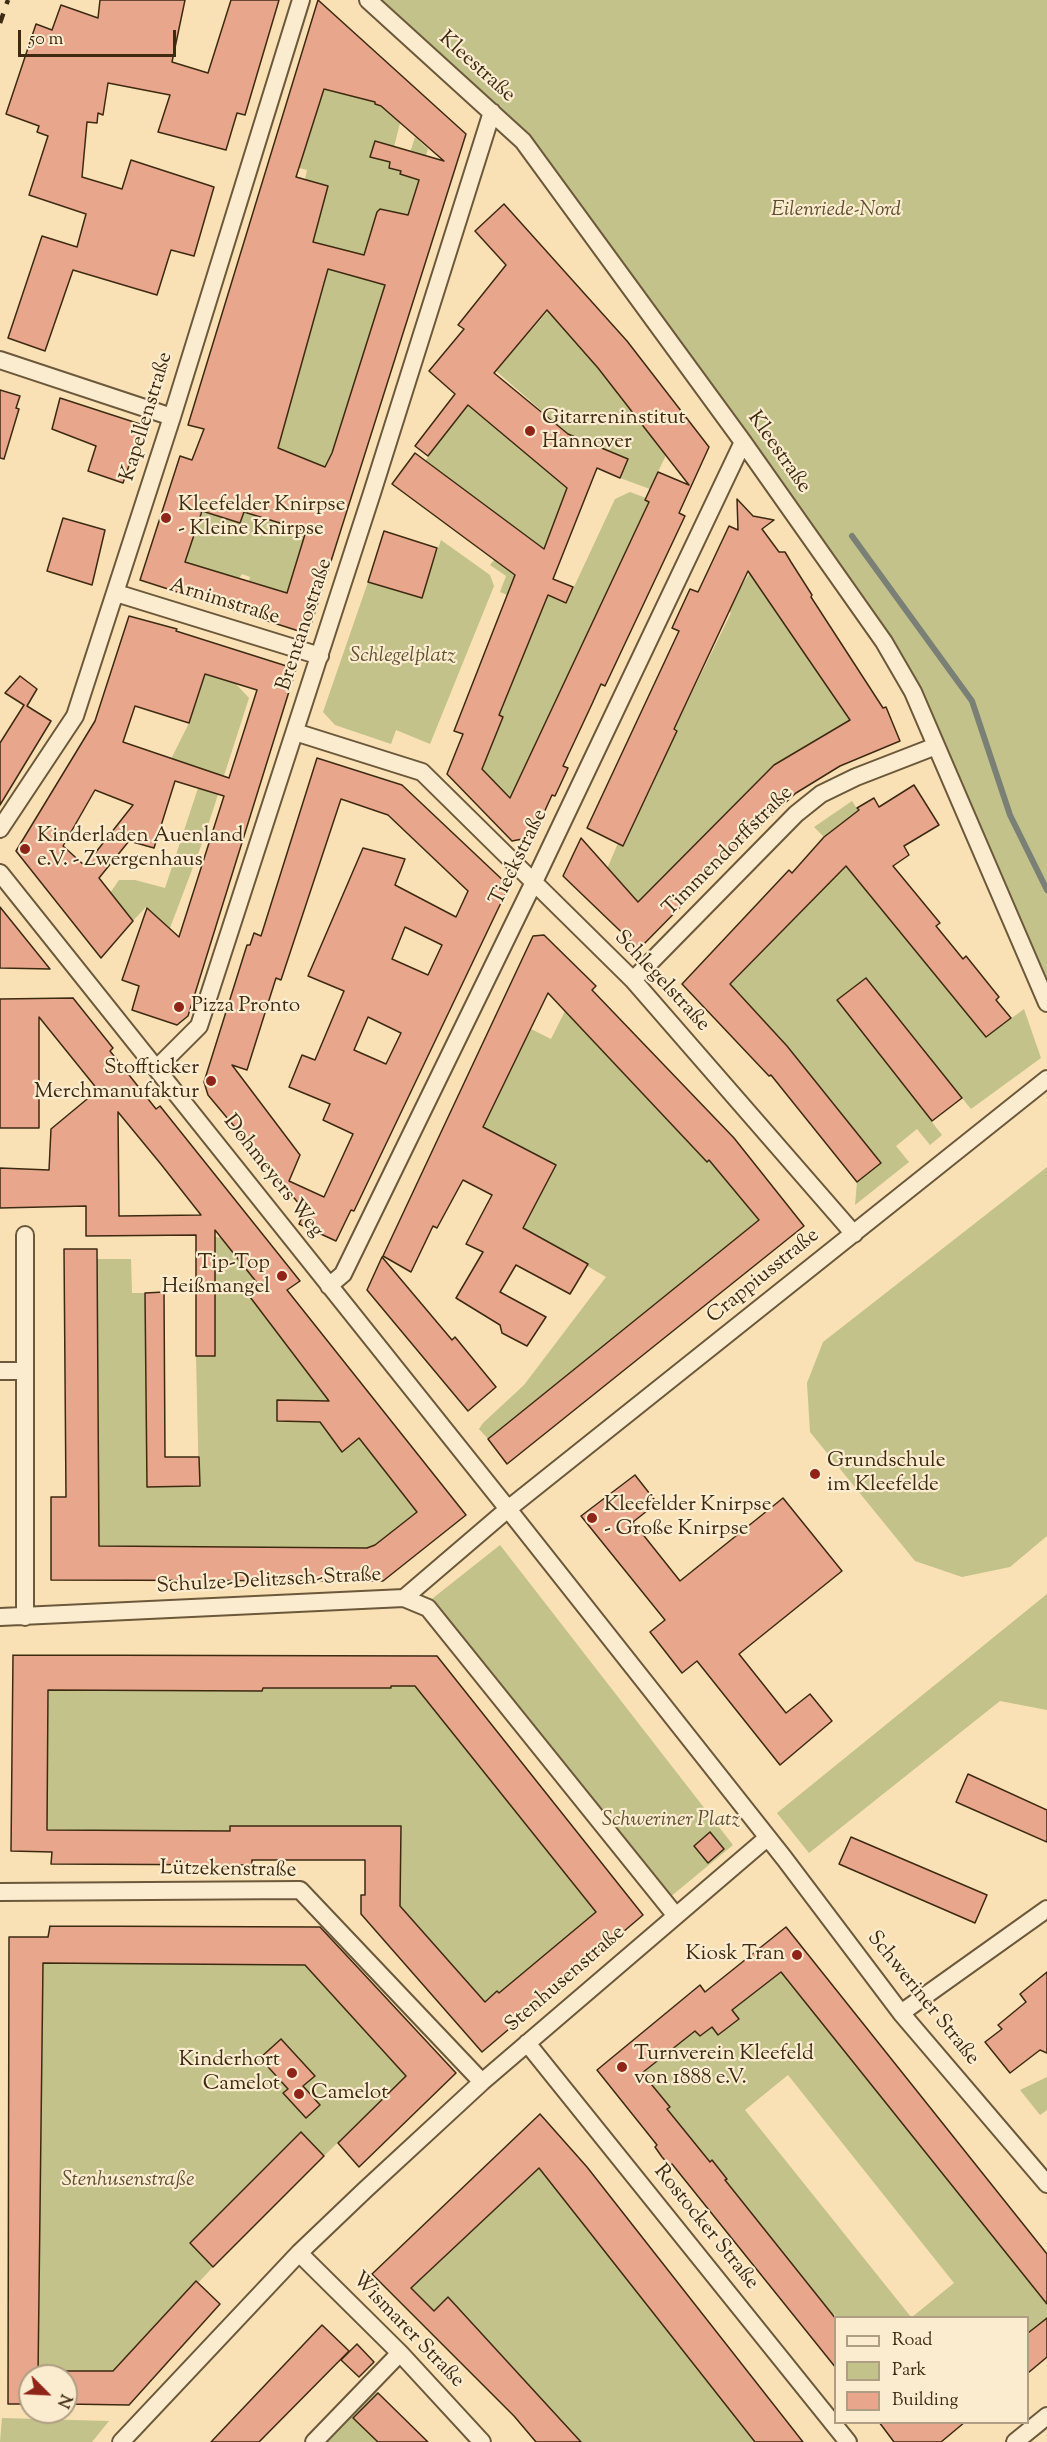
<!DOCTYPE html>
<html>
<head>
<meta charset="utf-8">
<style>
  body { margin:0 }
  #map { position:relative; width:1047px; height:2442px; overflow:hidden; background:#f9e1b5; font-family:"Sorts Mill Goudy",serif }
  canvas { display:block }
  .legend { position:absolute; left:834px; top:2316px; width:195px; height:108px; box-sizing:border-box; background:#fbeccf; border:2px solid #af9e83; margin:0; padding:8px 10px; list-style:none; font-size:18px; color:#3d2a11 }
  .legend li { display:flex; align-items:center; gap:12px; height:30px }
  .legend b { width:30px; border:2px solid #af9e83 }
  .north { position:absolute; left:18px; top:2364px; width:60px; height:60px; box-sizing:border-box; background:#fbeccf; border:2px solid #af9e83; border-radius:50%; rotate:114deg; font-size:16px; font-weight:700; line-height:24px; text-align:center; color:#3d2a11 }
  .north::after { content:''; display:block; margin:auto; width:21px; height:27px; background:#8f2418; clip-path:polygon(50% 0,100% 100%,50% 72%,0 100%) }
  .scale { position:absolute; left:18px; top:30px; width:158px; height:27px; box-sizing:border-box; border:3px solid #3d2a11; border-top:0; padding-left:8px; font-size:18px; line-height:21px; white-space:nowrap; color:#3d2a11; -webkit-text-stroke:4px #fbeccf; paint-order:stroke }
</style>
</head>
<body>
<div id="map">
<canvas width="1047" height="2442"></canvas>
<ul class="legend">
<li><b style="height:8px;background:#fbeccf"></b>Road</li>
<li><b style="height:16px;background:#c2c28a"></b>Park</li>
<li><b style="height:16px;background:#e8a78c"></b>Building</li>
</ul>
<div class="north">N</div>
<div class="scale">50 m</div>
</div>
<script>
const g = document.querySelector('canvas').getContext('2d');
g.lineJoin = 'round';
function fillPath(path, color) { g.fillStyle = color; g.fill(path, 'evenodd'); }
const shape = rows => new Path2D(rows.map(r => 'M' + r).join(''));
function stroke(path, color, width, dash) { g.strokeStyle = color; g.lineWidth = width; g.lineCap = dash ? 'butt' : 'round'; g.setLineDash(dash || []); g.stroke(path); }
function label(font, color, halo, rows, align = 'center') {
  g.font = font + ' "Sorts Mill Goudy",serif'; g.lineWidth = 4.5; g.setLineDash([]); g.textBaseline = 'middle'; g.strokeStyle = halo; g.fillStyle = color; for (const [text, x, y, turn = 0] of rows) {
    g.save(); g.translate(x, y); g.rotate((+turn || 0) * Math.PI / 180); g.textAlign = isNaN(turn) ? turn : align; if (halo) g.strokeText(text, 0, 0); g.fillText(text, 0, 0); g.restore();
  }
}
const green = shape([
  [368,0,1047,0,1047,1003,913,692,523,141],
  [325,85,340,89,339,93,350,96,351,93,376,99,375,104,382,107,400,123,394,147,375,141,371,157,390,162,389,168,401,171,400,174,403,175,415,137,428,149,288,593,249,581,250,577,242,574,239,579,182,563,183,558,186,559,203,509,208,510,207,513,240,523,243,512,284,524,305,459,278,448,316,313,298,308,293,328,268,321,294,221,309,225,310,222,318,224,328,187,319,184,318,187,304,184,307,170,299,168],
  [303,239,334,247,329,268,320,266,317,275,326,278,321,296,299,293,299,290,290,288],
  [548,311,598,368,666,455,650,489,620,478,627,459,585,441,530,588,566,604,615,499,630,492,646,498,649,502,519,779,520,807,482,769,503,717,499,715,542,610,500,592,506,576,490,565,494,560,510,571,425,461,468,405,574,439,496,371],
  [441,540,490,575,494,586,430,744,396,730,391,744,335,725,323,712,368,582,421,598],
  [751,571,851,723,824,735,774,765,638,902,607,869,618,843,624,845,639,813,635,811,644,803,659,771,655,768,731,613,726,610],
  [201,673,236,684,249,698,204,838,170,928,164,984,158,919,146,907,128,926,110,893,119,880,135,880,165,888,204,770,171,759,189,723,199,692],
  [852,801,891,863,864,888,986,1037,1024,1009,1041,1058,971,1109,944,1076,928,1062,931,1058,899,1018,895,1020,867,978,837,1000,942,1135,930,1145,917,1129,896,1146,909,1162,855,1205,857,1182,881,1163,787,1046,730,985,842,870,860,856,826,839,814,827],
  [565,1011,707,1162,709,1160,759,1221,488,1439,479,1429,483,1423,524,1385,606,1277,519,1226,530,1214,555,1165,483,1127,531,1029,551,1039],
  [1047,1167,1047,1536,1010,1567,962,1577,915,1561,810,1432,807,1383,823,1342],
  [207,1235,221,1238,259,1284,247,1293,417,1512,375,1545,367,1548,84,1547,84,1517,99,1516,97,1259,131,1259,132,1293,145,1293,147,1486,199,1486,196,1356,214,1356],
  [500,1545,733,1845,669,1898,428,1602],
  [710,1833,724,1849,708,1863,694,1846],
  [1047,1594,1047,1710,1000,1701,809,1853,777,1813],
  [392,1686,420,1686,454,1735,584,1898,599,1910,499,1993,497,1991,485,2002,400,1906,400,1826,230,1826,230,1831,47,1830,48,1690,262,1691,263,1688,392,1688],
  [43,1963,305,1965,406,2076,324,2156,300,2132,190,2243,213,2267,198,2283,196,2281,113,2371,38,2371],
  [781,1972,1047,2304,1047,2318,1028,2333,1028,2318,912,2317,954,2283,788,2075,745,2110,911,2317,838,2318,834,2314,832,2315,725,2180,727,2178,722,2172,712,2161,710,2162,667,2109,669,2107,640,2075,695,2031,700,2036,712,2027,719,2035,739,2019,732,2010],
  [1047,2077,1047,2110,1040,2115,1020,2090],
  [555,2152,557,2191,755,2442,581,2442,448,2297,434,2311,411,2288],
  [370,2384,378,2393,354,2418,378,2442,314,2442],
  [2,2418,109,2421,92,2442,0,2442]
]);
const stream = shape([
  [852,536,972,701,1010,815,1047,890]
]);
const building = shape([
  [100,0,185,0,172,62,208,73,231,0,279,0,245,115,237,113,226,150,158,132,170,95,108,83,103,115,98,113,97,123,87,122,82,177,122,189,131,160,214,187,194,256,171,250,157,295,73,270,45,351,8,338,42,236,77,247,86,214,29,195,48,136,37,132,39,126,6,114,36,24,52,30,61,5,98,18,100,0],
  [318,0,466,134,308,634,140,580,180,456,192,460,204,429,188,425,318,0],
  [324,89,375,102,375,104,381,106,444,161,375,141,370,157,390,162,389,168,401,171,400,174,419,180,408,215,380,209,377,212,364,255,313,242,328,186,296,177,324,89],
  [328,269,385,285,332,453,325,467,278,448,328,269],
  [202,511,240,523,244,512,306,531,287,593,185,562,202,511],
  [504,204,627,341,709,447,679,513,685,516,605,686,601,684,592,704,563,766,568,768,555,796,552,795,533,837,512,841,447,774,463,734,454,731,515,575,392,484,415,453,544,549,567,488,468,405,428,456,415,446,455,394,429,371,464,329,458,325,506,265,475,231,504,204],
  [547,310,598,368,689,485,658,472,645,500,649,502,510,798,482,769,503,717,499,715,548,595,566,603,573,587,553,579,597,468,620,478,628,459,568,434,494,373,547,310],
  [0,390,20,396,16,408,19,409,4,459,0,458,0,390],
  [60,398,143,425,123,483,88,471,96,446,52,429,60,398],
  [737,499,753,516,774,520,762,529,779,552,785,552,791,562,812,595,811,597,883,708,886,707,900,741,840,766,796,793,760,826,639,949,563,876,581,838,638,902,774,765,850,720,748,571,674,729,677,731,623,846,587,828,679,631,672,628,690,589,698,592,729,526,738,530,737,499],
  [63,518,105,530,92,585,47,571,63,518],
  [384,531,437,548,422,598,368,582,384,531],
  [129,616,177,629,176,631,296,669,188,1016,177,1025,132,1010,139,986,122,980,147,908,179,937,224,796,175,781,154,848,129,841,99,878,133,921,101,958,16,851,95,721,129,616],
  [205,674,257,690,229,778,123,742,135,706,189,723,205,674],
  [95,790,133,805,85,866,63,846,95,790],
  [20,676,37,689,27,706,51,721,0,805,0,743,24,705,5,693,20,676],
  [317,758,402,785,509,886,354,1211,351,1210,336,1241,299,1224,305,1211,208,1095,204,1082,247,945,250,945,254,933,261,936,317,758],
  [341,799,388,815,468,891,456,917,395,885,405,859,363,848,308,976,344,991,315,1060,302,1055,289,1087,330,1104,323,1120,353,1134,324,1197,289,1181,300,1155,232,1065,247,1070,276,978,281,980,341,799],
  [405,927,442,945,428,975,392,959,405,927],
  [368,1017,401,1033,386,1064,354,1050,368,1017],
  [914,785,939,825,904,846,909,855,893,866,940,923,936,926,963,959,966,956,999,997,996,1000,1011,1018,986,1037,846,866,730,984,787,1046,881,1163,857,1182,771,1075,769,1076,682,984,789,870,792,873,824,837,859,810,857,808,874,798,879,807,914,785],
  [0,907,50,969,0,968,0,907],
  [544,935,596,986,592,990,734,1138,804,1226,507,1464,488,1439,759,1220,709,1160,707,1162,548,993,483,1127,556,1165,523,1228,588,1264,570,1294,516,1265,500,1292,546,1317,527,1346,502,1333,500,1325,456,1298,483,1252,466,1244,492,1195,463,1180,437,1228,433,1226,411,1272,383,1256,533,936,544,935],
  [866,978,962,1098,932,1121,837,1000,866,978],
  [73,998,113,1048,110,1051,156,1109,160,1106,300,1281,287,1290,466,1515,383,1581,51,1580,51,1497,66,1497,64,1249,97,1249,99,1546,367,1548,375,1545,417,1512,359,1438,342,1452,320,1422,277,1421,277,1400,329,1401,247,1293,258,1284,215,1230,215,1356,196,1356,196,1235,86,1236,86,1206,0,1208,0,1168,49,1170,51,1129,98,1090,39,1017,39,1128,0,1128,0,999,73,998],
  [118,1112,160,1163,201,1215,119,1216,118,1112],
  [382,1257,452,1340,455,1337,496,1387,468,1411,367,1290,382,1257],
  [164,1292,165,1457,199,1457,200,1486,147,1487,145,1293,164,1292],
  [635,1475,657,1503,633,1522,680,1581,783,1498,842,1571,739,1654,786,1713,810,1694,832,1721,780,1765,697,1661,682,1673,650,1632,665,1620,581,1516,635,1475],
  [13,1655,437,1656,643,1915,482,2052,361,1914,361,1895,365,1895,365,1860,252,1860,252,1865,51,1864,52,1852,11,1851,13,1655],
  [391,1686,415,1686,596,1912,499,1993,497,1991,485,2002,400,1906,401,1826,230,1826,230,1831,47,1830,48,1690,262,1691,263,1688,391,1688,391,1686],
  [968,1774,1047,1810,1047,1842,956,1802,968,1774],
  [710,1832,724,1849,708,1863,694,1846,710,1832],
  [851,1837,987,1895,975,1923,839,1864,851,1837],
  [50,1926,320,1927,456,2073,359,2167,338,2143,406,2076,305,1965,43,1963,38,2376,30,2376,30,2404,8,2404,9,1937,48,1937,50,1926],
  [786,1927,1047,2254,1047,2304,781,1972,732,2010,739,2019,718,2035,712,2027,700,2036,695,2031,642,2073,670,2107,667,2109,710,2162,712,2160,727,2179,725,2180,836,2319,836,2368,672,2164,670,2166,662,2157,655,2147,657,2145,597,2070,700,1985,705,1992,786,1927],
  [1047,1972,1047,2053,1040,2050,1010,2073,985,2042,1002,2029,998,2025,1026,2002,1020,1994,1047,1972],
  [281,2039,315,2076,303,2086,320,2105,306,2118,283,2093,288,2089,260,2058,281,2039],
  [540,2114,587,2167,803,2442,755,2442,539,2168,411,2288,434,2311,448,2297,581,2442,536,2442,514,2416,372,2274,540,2114],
  [301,2132,324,2156,213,2267,190,2243,301,2132],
  [196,2281,220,2304,129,2405,66,2404,66,2371,113,2371,196,2281],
  [1047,2318,1047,2357,1028,2373,1028,2333,1047,2318],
  [322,2325,349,2351,259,2442,211,2442,322,2325],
  [357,2344,374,2362,359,2377,341,2360,357,2344],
  [378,2393,428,2442,378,2442,353,2418,378,2393],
  [879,2422,965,2422,941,2442,894,2442,879,2422]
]);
const street = shape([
  [368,0,523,141,743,442,884,642,913,692,1047,1003],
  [0,360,172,417],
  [116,593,320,656],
  [295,732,422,772,633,980,854,1234],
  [0,829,75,716,172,417,301,0],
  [0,873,508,1509,784,1858,901,2013,1047,2184],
  [633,980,796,814,821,794,856,777,936,746],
  [157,1068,199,1026,372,493,492,112],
  [329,1286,343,1274,533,884,743,442],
  [0,1371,23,1371],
  [404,1598,428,1608,676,1916],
  [0,1617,404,1598,508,1509,1047,1079],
  [25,1617,25,1235],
  [0,1892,300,1890,482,2082],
  [901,2013,1047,1909],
  [527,2043,848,2442],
  [299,2253,400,2353,482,2442],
  [121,2442,299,2253,365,2190,482,2082,767,1838],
  [314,2442,400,2353],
  [1015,2442,1047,2416]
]);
const rail = shape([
  [0,23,8,0]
]);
const markers = [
  [530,431,6,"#8f2418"],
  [166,518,6,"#8f2418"],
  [25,849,6,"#8f2418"],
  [179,1007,6,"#8f2418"],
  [211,1081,6,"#8f2418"],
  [282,1276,6,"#8f2418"],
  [815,1474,6,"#8f2418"],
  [592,1518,6,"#8f2418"],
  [797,1955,6,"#8f2418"],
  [622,2067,6,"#8f2418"],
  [292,2073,6,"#8f2418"],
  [299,2094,6,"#8f2418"]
];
const streetNames = [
  ["Kleestraße",476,68,42],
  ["Kapellenstraße",148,417,-73],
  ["Kleestraße",778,453,55],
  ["Arnimstraße",224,603,17],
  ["Brentanostraße",306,625,-72],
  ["Timmendorffstraße",729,852,-45],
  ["Tieckstraße",520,858,-64],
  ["Schlegelstraße",661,982,47],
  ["Dohmeyers Weg",272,1177,52],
  ["Crappiusstraße",764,1277,-39],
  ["Schulze-Delitzsch-Straße",269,1582,-3],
  ["Lützekenstraße",228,1871,1],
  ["Stenhusenstraße",566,1980,-41],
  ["Schweriner Straße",922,1999,51],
  ["Rostocker Straße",705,2228,51],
  ["Wismarer Straße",407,2331,46]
];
const parkNames = [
  ["Eilenriede-Nord",836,211],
  ["Schlegelplatz",403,657],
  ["Schweriner Platz",671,1821],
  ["Stenhusenstraße",128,2181]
];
const poiNames = [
  ["Gitarreninstitut",542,419],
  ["Hannover",542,443],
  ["Kleefelder Knirpse",178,506],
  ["- Kleine Knirpse",178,530],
  ["Kinderladen Auenland",37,837],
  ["e.V. - Zwergenhaus",37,861],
  ["Pizza Pronto",191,1007],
  ["Stoffticker",199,1069,"right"],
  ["Merchmanufaktur",199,1093,"right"],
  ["Tip-Top",270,1264,"right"],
  ["Heißmangel",270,1288,"right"],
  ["Grundschule",827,1462],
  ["im Kleefelde",827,1486],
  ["Kleefelder Knirpse",604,1506],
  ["- Große Knirpse",604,1530],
  ["Kiosk Tran",785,1955,"right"],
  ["Turnverein Kleefeld",634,2055],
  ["von 1888 e.V.",634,2079],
  ["Kinderhort",280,2061,"right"],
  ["Camelot",280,2085,"right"],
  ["Camelot",311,2094]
];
fillPath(green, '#c2c28a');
stroke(stream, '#7b8076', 6);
fillPath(building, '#e8a78c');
stroke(building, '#3d2a11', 1.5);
stroke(street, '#6c583a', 20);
stroke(street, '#fbeccf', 16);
stroke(rail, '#3d2a11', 4.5, [10, 10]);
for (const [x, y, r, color] of markers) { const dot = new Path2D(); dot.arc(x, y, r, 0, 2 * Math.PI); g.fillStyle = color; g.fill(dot); stroke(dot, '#fbeccf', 2); }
label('21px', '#3d2a11', '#fbeccf', streetNames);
label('italic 21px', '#5e502f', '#fbeccf', parkNames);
label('21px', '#3d2a11', '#fbeccf', poiNames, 'left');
</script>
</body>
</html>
